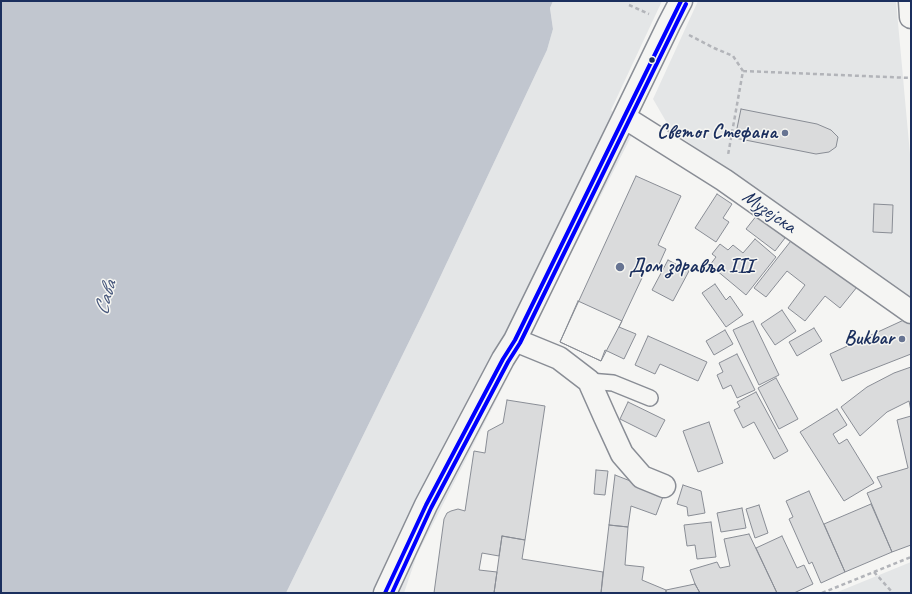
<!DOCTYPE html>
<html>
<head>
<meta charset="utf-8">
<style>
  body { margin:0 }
  #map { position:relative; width:912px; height:594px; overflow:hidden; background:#f5f5f3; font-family:Caveat,sans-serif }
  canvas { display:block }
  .frame { position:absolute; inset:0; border:2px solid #1b2f5e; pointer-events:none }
</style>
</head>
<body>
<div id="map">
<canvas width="912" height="594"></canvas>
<div class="frame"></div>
</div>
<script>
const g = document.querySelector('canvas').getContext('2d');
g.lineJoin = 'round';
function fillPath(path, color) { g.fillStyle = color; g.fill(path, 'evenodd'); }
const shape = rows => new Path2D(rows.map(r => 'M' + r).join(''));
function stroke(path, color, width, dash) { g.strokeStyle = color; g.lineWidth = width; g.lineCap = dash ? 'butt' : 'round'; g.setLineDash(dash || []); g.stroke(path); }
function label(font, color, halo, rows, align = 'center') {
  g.font = font + ' Caveat,sans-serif'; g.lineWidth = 3; g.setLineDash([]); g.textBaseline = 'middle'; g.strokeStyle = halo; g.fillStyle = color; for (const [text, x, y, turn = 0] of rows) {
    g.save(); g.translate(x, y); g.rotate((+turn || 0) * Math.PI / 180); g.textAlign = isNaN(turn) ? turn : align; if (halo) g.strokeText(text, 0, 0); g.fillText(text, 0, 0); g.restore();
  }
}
const green = shape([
  [553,1,662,1,611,110,635,129,417,555,404,593,286,593,426,307,547,50,553,29,550,8],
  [698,1,896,1,911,165,911,298,909,300,671,130,653,99],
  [911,562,911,593,835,593]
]);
const water = shape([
  [1,1,553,1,550,8,553,29,547,50,426,307,286,593,1,593]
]);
const building = shape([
  [741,109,817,124,831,130,838,137,836,147,829,152,816,154,735,138,741,109],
  [636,176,681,196,658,245,666,249,657,269,648,265,619,327,636,334,624,359,605,350,601,361,560,342,636,176],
  [717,194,732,204,723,218,729,222,716,242,695,228,717,194],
  [874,204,893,205,892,233,873,232,874,204],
  [757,215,785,238,775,251,746,229,757,215],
  [794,237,857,287,840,308,825,296,805,321,788,308,805,285,787,271,766,297,754,288,794,237],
  [755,239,776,257,746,295,710,265,716,257,712,254,720,244,728,250,733,245,743,253,755,239],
  [668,260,689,271,673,301,652,290,668,260],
  [715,284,726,300,730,296,743,315,726,327,702,293,715,284],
  [578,301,622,321,601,361,560,342,578,301],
  [782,310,796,331,775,345,761,324,782,310],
  [906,319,911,321,911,354,842,381,830,354,906,319],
  [753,321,779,375,759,385,733,330,753,321],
  [814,328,822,341,797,356,789,342,814,328],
  [725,330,733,344,714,355,706,341,725,330],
  [648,336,707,362,698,381,660,364,655,374,635,365,648,336],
  [737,354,755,390,737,398,731,385,723,389,717,375,723,372,719,363,737,354],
  [911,367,911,411,909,401,887,412,860,436,841,407,867,387,894,373,911,367],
  [776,378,798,419,779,429,758,388,776,378],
  [756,392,788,451,774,459,754,422,743,428,734,410,740,407,737,402,756,392],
  [507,400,545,406,525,540,502,536,499,556,482,553,479,570,497,572,494,593,434,593,444,519,447,513,451,511,458,509,465,511,474,451,485,453,488,431,503,423,507,400],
  [628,402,665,420,656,437,620,419,628,402],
  [837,409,847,425,833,434,839,444,847,439,874,483,844,501,800,432,837,409],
  [911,416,911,545,892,552,867,493,882,487,877,477,908,468,897,420,911,416],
  [709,422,723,463,698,472,683,431,709,422],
  [596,470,608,471,605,495,594,494,596,470],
  [615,475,664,494,656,515,631,506,628,527,609,525,615,475],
  [683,485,701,491,705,513,688,516,687,507,677,504,683,485],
  [809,491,845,572,821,583,812,562,809,564,789,519,793,517,786,501,809,491],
  [871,504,892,552,845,572,824,524,871,504],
  [759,505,768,533,755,538,746,509,759,505],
  [742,508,746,528,721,532,717,513,742,508],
  [711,522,716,557,697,559,695,545,687,546,684,525,711,522],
  [609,525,628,527,625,565,644,567,642,580,666,590,666,593,601,593,609,525],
  [749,534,777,593,700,593,695,584,690,570,717,562,720,568,730,566,724,539,749,534],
  [502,536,525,540,522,559,603,572,601,593,494,593,502,536],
  [782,536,797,568,804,565,813,584,794,593,777,593,756,548,782,536],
  [695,584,700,593,666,593,666,590,695,584]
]);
const path = shape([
  [629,5,649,14],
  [689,35,714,48,733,56,743,71,728,155],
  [743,71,911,78],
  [874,572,893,593],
  [822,593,911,557]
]);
const service = shape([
  [589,381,613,383,650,398]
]);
const minor = shape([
  [910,1,911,17],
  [624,117,724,180,911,312],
  [515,340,559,358,589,381,605,417,622,454,642,477,664,486],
  [385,593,426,505,503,359,515,340,624,117,669,24,681,1]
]);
const bus1 = shape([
  [385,593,426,505,503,359,515,340,681,1]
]);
const bus2 = shape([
  [392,593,431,508,508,362,520,343,686,4]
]);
const markers = [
  [652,60,3.5,"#1b2f5e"],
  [785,133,4,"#677492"],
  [620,267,5,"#677492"],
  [902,339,4,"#677492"]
];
const poiNames = [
  ["Светог Стефана",777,133],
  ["Дом здравља III",629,267,"left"],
  ["Bukbar",894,339]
];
const streetNames = [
  ["Музејска",769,212,35]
];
const waterNames = [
  ["Сава",106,298,-74]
];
fillPath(green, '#e4e6e7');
fillPath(water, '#c1c6cf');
fillPath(building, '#dadbdc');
stroke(building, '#898d95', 1);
stroke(service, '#898d95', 18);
stroke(minor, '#898d95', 25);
stroke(path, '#b2b4b9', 2.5, [4, 3]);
stroke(service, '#f5f5f3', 15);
stroke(minor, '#f5f5f3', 22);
stroke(bus1, '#00f', 4);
stroke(bus2, '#00f', 4);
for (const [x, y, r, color] of markers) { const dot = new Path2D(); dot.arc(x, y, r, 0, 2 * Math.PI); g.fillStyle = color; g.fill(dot); stroke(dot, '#f6f6f2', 1.5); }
label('bold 20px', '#1b2f5e', '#f6f6f2', poiNames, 'right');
label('20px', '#1b2f5e', '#f6f6f2', streetNames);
label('italic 21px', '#46567b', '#f6f6f2', waterNames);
</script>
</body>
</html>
